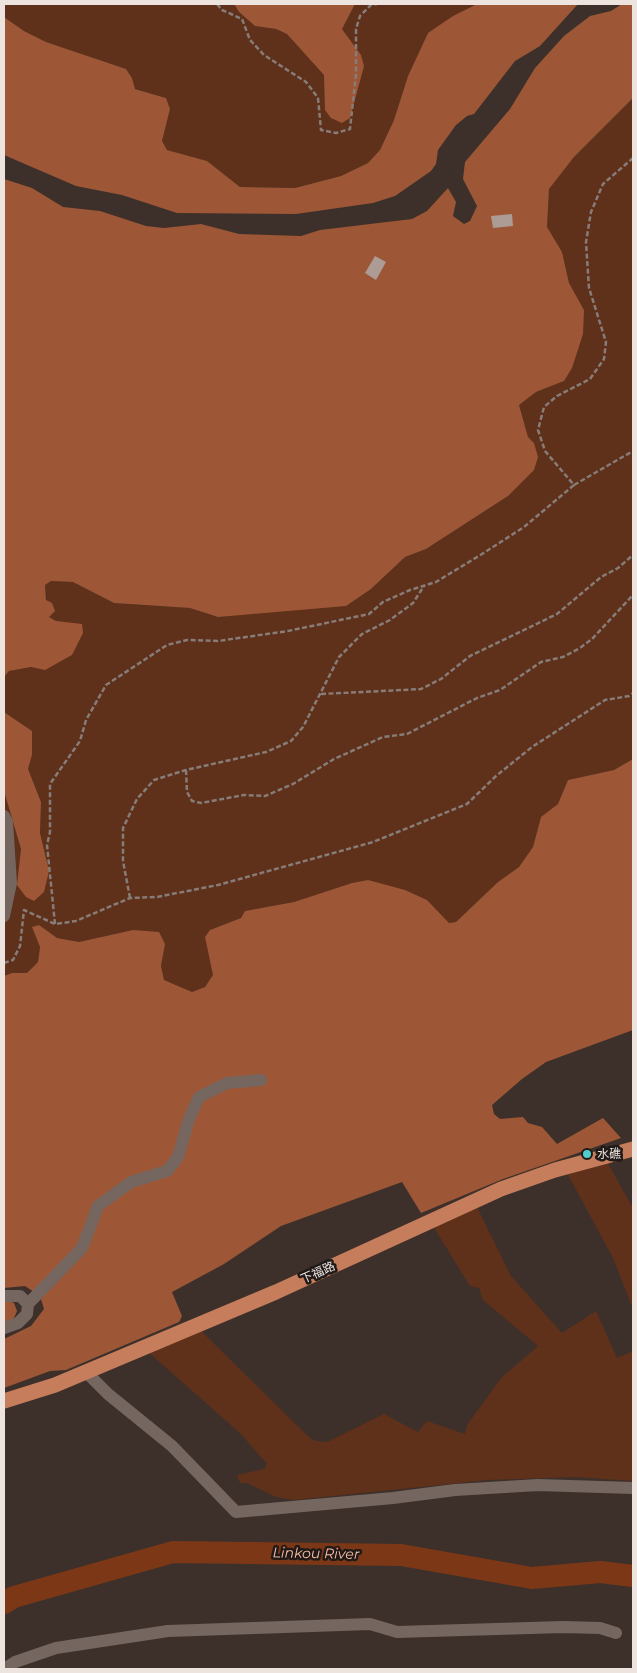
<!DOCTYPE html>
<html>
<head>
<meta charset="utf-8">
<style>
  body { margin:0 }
  #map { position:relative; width:637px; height:1673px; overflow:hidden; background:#3d302a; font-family:Montserrat,sans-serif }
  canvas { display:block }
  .frame { position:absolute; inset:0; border:5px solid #ede4e0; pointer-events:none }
</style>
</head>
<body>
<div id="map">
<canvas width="637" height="1673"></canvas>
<div class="frame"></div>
</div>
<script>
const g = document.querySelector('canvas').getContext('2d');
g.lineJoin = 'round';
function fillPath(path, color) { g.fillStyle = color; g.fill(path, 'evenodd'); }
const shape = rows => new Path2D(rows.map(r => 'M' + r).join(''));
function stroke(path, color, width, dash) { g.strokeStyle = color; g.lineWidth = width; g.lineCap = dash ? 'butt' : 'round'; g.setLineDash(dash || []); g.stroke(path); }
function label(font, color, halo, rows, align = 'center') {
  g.font = font + ' Montserrat,"Noto Sans TC",sans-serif'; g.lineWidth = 5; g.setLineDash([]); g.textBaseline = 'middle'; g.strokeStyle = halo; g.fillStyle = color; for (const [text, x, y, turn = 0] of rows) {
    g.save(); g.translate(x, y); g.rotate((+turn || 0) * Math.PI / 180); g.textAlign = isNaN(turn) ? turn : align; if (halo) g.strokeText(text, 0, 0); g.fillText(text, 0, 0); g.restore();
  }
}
const green = shape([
  [4,4,234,4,239,12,255,26,276,29,287,34,325,75,325,110,361,55,342,29,355,4,477,4,428,33,408,76,394,120,380,150,368,163,341,176,295,188,240,187,207,161,167,150,162,141,170,109,166,98,134,88,132,78,126,69,46,42,24,31,4,17],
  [633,98,633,759,614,770,568,780,558,804,541,818,533,847,519,867,498,882,456,922,449,923,427,900,368,880,352,883,294,902,245,911,241,918,210,930,213,975,205,987,192,992,164,980,161,966,165,944,133,930,79,942,57,938,32,927,40,947,38,962,27,973,12,973,4,976,4,791,21,849,18,885,49,871,40,833,41,802,28,769,32,755,32,731,4,712,4,677,9,671,31,667,45,669,72,655,56,621,49,617,45,585,51,581,73,582,114,603,190,608,218,617,371,589,405,557,426,549,508,496,534,443,528,437,519,405,536,392,564,381,584,310,569,283,562,252,547,227,549,189,574,157],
  [606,1160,633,1208,633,1309,613,1258,567,1173],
  [476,1205,511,1276,562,1333,596,1311,617,1358,633,1351,633,1481,576,1477,488,1480,294,1500,276,1497,247,1483,240,1483,237,1475,264,1469,267,1464,241,1434,146,1350,197,1327,311,1439,317,1441,327,1442,384,1414,418,1432,427,1421,465,1434,467,1425,501,1378,538,1346,483,1300,479,1288,470,1286,431,1223]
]);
const forest = shape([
  [234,4,355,4,342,29,361,55,364,66,350,118,342,123,331,118,325,110,324,75,287,34,276,29,255,26,239,12],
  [477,4,578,4,540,46,515,61,474,114,467,116,456,125,438,150,436,164,431,171,395,196,373,203,296,214,177,213,122,195,76,186,4,155,4,17,24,31,46,42,126,69,132,78,135,89,166,98,170,109,162,141,167,150,207,161,240,187,295,188,341,176,368,163,380,150,394,120,408,76,428,33,453,16],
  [622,4,633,4,633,98,574,157,549,189,547,227,562,252,569,283,584,310,583,334,572,368,564,381,536,392,519,405,528,437,534,443,538,457,534,470,508,496,426,549,405,557,371,589,346,606,218,617,190,608,114,603,73,582,51,581,45,585,46,600,52,603,55,611,49,617,56,621,82,624,83,633,72,655,45,670,31,667,9,671,4,677,4,179,32,188,63,207,100,211,146,226,164,228,201,224,239,234,301,236,320,230,412,219,427,211,448,188,456,202,453,216,464,224,470,221,477,206,463,179,465,162,510,109,535,68,564,36,590,16,611,11],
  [4,712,32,731,32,755,28,769,41,802,40,833,49,871,44,892,34,901,26,897,17,885,21,849,4,791],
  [633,759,633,1030,546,1062,522,1079,492,1105,494,1114,500,1119,523,1117,528,1123,542,1127,557,1144,603,1118,621,1138,503,1179,421,1213,402,1182,281,1226,224,1264,172,1292,182,1316,179,1322,66,1370,50,1371,4,1388,4,1339,31,1326,44,1309,40,1296,25,1286,4,1288,4,976,12,973,27,973,38,962,40,947,32,927,39,925,57,938,79,942,133,930,159,932,165,944,161,966,164,980,192,992,205,987,213,975,205,937,210,930,241,918,245,911,294,902,352,883,368,880,405,890,427,900,449,923,456,922,498,882,519,867,533,847,541,817,558,804,568,780,614,770],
  [4,1299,14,1303,17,1311,14,1318,4,1325]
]);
const stream = shape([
  [4,1593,14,1597]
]);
const river = shape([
  [4,1603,14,1597,173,1552,401,1555,532,1578,600,1572,633,1576]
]);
const building = shape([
  [512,214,513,226,493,228,491,216],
  [375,256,386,262,376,280,365,273]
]);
const path = shape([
  [217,4,222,10,242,19,250,40,264,55,306,82,318,98,321,130,336,133,350,129,356,74,356,29,360,16,371,5,377,4],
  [574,485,633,451],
  [321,694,421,689,441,679,470,656,557,614,601,577,618,568,633,555],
  [186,770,187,792,192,801,201,803,244,795,265,796,293,784,334,759,383,737,407,734,477,698,500,690,541,662,563,657,580,648,592,639,633,595],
  [130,898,123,861,123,828,137,799,154,780,186,770,266,752,291,741,303,727,339,657,362,634,390,620,413,603,424,586],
  [55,924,47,845,50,832,50,784,80,741,86,720,106,685,167,645,187,640,218,641,288,631,369,614,383,602,410,590,436,582,482,554,524,527,574,485,545,451,538,430,544,407,557,396,590,379,604,359,606,342,589,288,586,242,591,212,603,184,633,158],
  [4,963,13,960,20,946,24,910,55,924,76,921,130,898,157,897,218,885,373,842,467,804,496,776,532,747,605,700,629,696,633,693]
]);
const minor = shape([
  [4,816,7,822,11,883,4,916],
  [4,1296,20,1296,28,1304,27,1314,18,1323,4,1328],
  [28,1304,82,1248,98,1206,131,1182,167,1171,178,1157,189,1119,199,1097,227,1083,261,1080],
  [86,1372,108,1394,172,1446,236,1512,393,1498,455,1490,538,1485,633,1488],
  [4,1669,15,1662,56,1648,168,1631,370,1624,397,1632,563,1627,600,1628,616,1633]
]);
const major = shape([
  [4,1401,55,1385,276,1292,501,1189,555,1170,633,1149]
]);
const markers = [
  [587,1154,5,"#52cdcc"]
];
const poiNames = [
  ["水礁",597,1154]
];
const streetNames = [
  ["下福路",318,1273,-24]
];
const waterNames = [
  ["Linkou River",316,1554,1]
];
fillPath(green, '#5f301a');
fillPath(forest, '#9d5736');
stroke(stream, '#7c3816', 4);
stroke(river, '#7c3816', 22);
fillPath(building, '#ac9c95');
stroke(path, '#877c77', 2.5, [5, 2.5]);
stroke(minor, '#756660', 12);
stroke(major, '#c67d5c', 15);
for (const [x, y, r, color] of markers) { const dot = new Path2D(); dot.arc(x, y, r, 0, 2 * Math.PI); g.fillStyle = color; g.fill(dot); stroke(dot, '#1f1917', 2); }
label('12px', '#ede4e0', '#1f1917', poiNames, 'left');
label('12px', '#ede4e0', '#1f1917', streetNames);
label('italic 14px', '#fdbfa4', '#1f1917', waterNames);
</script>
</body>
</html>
